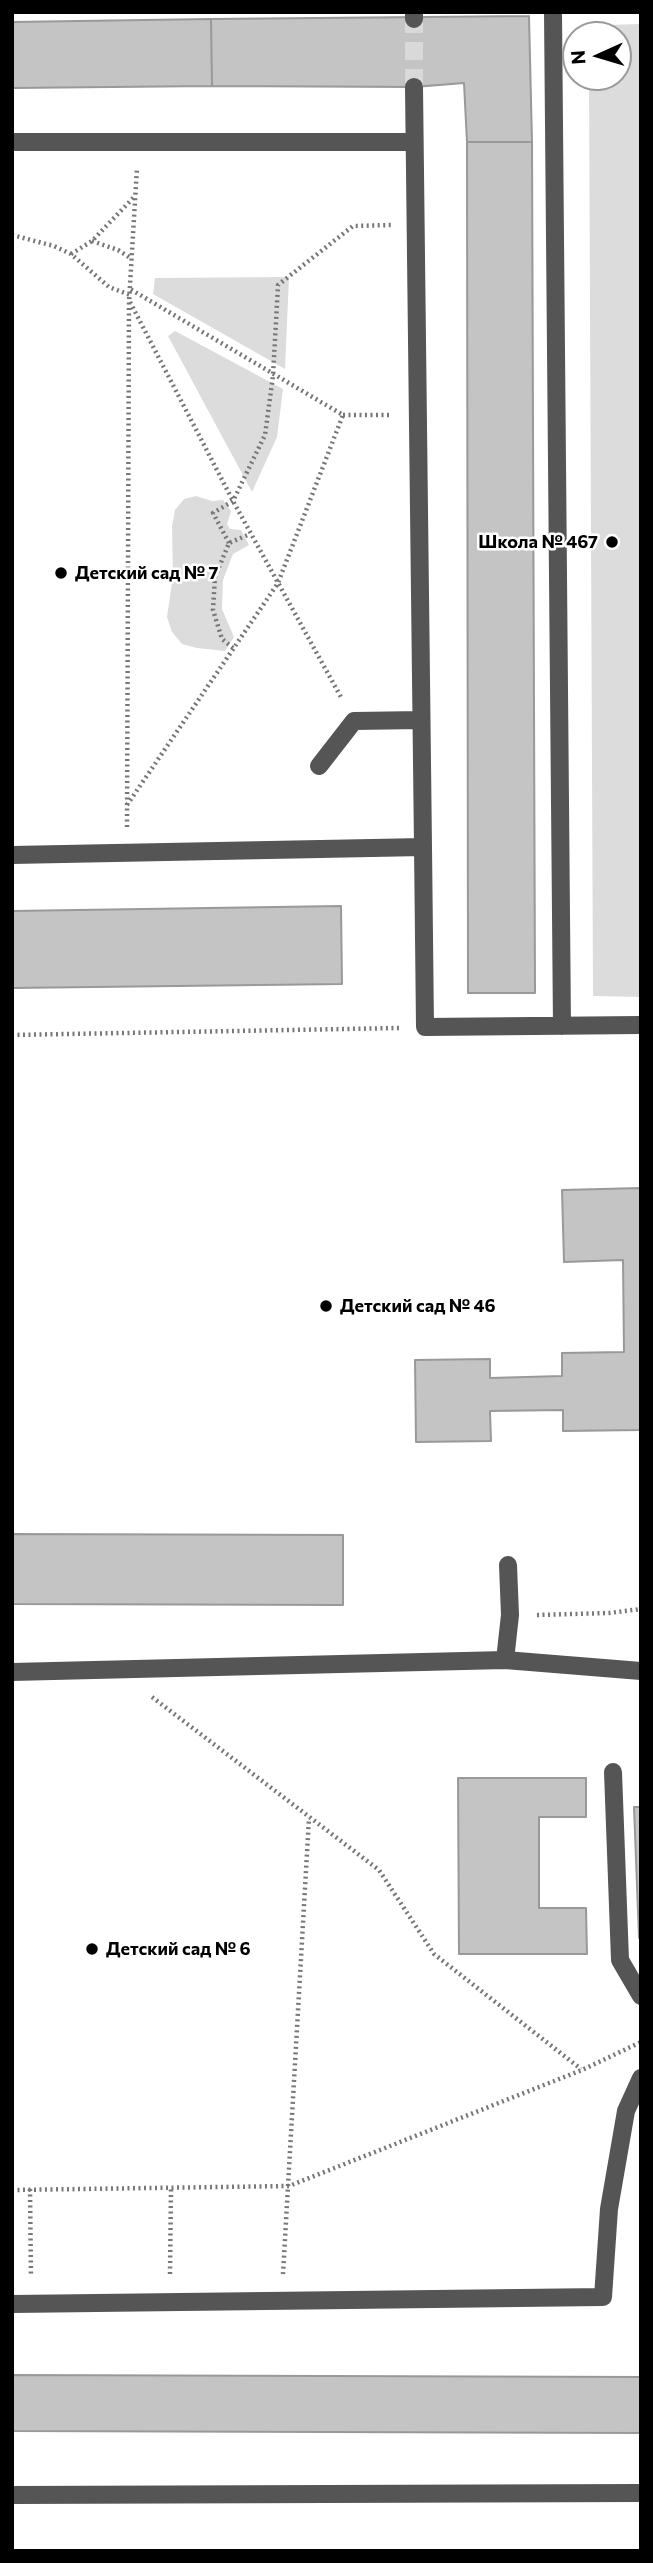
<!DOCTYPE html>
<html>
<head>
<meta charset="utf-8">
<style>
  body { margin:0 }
  #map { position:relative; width:653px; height:2563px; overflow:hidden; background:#fff; font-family:Commissioner,sans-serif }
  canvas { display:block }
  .frame { position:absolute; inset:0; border:14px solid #000; pointer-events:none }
  .north { position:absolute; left:562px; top:21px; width:70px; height:70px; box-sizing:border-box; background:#fff; border:2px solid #999; border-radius:50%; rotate:266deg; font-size:19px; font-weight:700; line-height:28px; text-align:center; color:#000 }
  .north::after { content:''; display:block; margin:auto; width:24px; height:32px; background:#000; clip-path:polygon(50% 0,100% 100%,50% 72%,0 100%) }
</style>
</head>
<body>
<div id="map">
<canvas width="653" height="2563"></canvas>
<div class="frame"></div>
<div class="north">N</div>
</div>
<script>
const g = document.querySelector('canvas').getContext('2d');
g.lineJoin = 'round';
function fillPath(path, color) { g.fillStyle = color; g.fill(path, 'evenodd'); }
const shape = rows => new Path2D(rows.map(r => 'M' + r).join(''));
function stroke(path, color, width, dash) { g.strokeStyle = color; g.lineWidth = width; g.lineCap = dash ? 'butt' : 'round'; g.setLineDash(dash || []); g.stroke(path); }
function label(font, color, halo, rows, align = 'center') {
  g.font = font + ' Commissioner,sans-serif'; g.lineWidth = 5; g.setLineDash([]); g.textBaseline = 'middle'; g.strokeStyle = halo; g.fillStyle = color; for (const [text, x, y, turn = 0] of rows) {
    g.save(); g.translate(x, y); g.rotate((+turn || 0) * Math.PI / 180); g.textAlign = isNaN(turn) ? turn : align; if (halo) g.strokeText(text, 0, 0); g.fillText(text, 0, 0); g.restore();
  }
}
const green = shape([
  [641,24,641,997,593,996,589,77,618,77,618,35,589,35,607,25],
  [289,277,285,369,153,294,155,278],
  [175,331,283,389,277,437,252,492,168,336],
  [196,496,212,501,223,500,231,511,227,524,230,529,241,530,249,545,233,554,223,580,222,609,234,637,225,651,197,648,182,644,172,632,167,617,173,576,172,526,175,510,184,499]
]);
const building = shape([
  [529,16,532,142,467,142,464,83,414,87,212,86,211,19,529,16],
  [211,19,212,86,12,88,12,22,211,19],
  [467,142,532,142,535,993,468,993,467,142],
  [341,906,342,984,12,988,12,911,341,906],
  [641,1188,641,1430,563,1431,563,1410,490,1411,491,1441,416,1442,415,1360,490,1359,490,1378,562,1376,562,1353,624,1352,623,1260,564,1262,562,1190,641,1188],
  [12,1534,343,1535,343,1605,12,1604,12,1534],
  [458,1778,586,1778,586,1817,539,1817,539,1908,586,1908,587,1954,459,1954,458,1778],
  [634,1807,641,1807,641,1938,639,1938,634,1807],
  [12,2375,641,2377,641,2433,12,2431,12,2375]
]);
const minorTunnel = shape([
  [414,87,414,19]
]);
const path = shape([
  [12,235,54,246,71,254,109,287,130,295],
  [92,241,118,250,132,259],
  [71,254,92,241,135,196],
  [130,302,233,501,342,699],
  [343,415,391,415],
  [229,543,213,513,233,501,265,435,273,376,278,285,353,226,391,225],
  [233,648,222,639,213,610,215,577,229,543,250,534],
  [127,805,278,583,343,415,130,289],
  [127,827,129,302,137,168],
  [12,1035,400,1028],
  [537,1615,609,1613,641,1609],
  [152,1697,379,1870,434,1954,581,2069],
  [30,2189,31,2276],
  [12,2190,289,2186,582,2070,641,2042],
  [170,2274,171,2188],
  [283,2274,309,1818]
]);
const minor = shape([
  [414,12,414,19],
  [553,12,562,1026],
  [12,142,413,142],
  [319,766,354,721,421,720],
  [423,847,425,1027,641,1025],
  [12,855,423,847,414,87],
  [505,1660,510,1615,508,1565],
  [12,1672,505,1660,641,1671],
  [613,1772,620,1960,641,1996],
  [12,2304,603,2297,609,2209,626,2111,641,2078],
  [12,2495,641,2493]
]);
const markers = [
  [612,542,7,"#000"],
  [61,573,7,"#000"],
  [326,1306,7,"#000"],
  [92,1949,7,"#000"]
];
const poiNames = [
  ["Школа № 467",598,542,"right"],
  ["Детский сад № 7",75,573],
  ["Детский сад № 46",340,1306],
  ["Детский сад № 6",106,1949]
];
fillPath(green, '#dcdcdc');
fillPath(building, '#c4c4c4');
stroke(building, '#999', 2);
stroke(minorTunnel, '#d9d9d9', 18, [18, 9]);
stroke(path, '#777', 4.5, [2, 3.5]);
stroke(minor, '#555', 18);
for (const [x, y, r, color] of markers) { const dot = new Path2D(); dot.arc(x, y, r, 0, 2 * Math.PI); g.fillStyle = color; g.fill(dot); stroke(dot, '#fff', 2.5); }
label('bold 18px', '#000', '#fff', poiNames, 'left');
</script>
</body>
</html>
